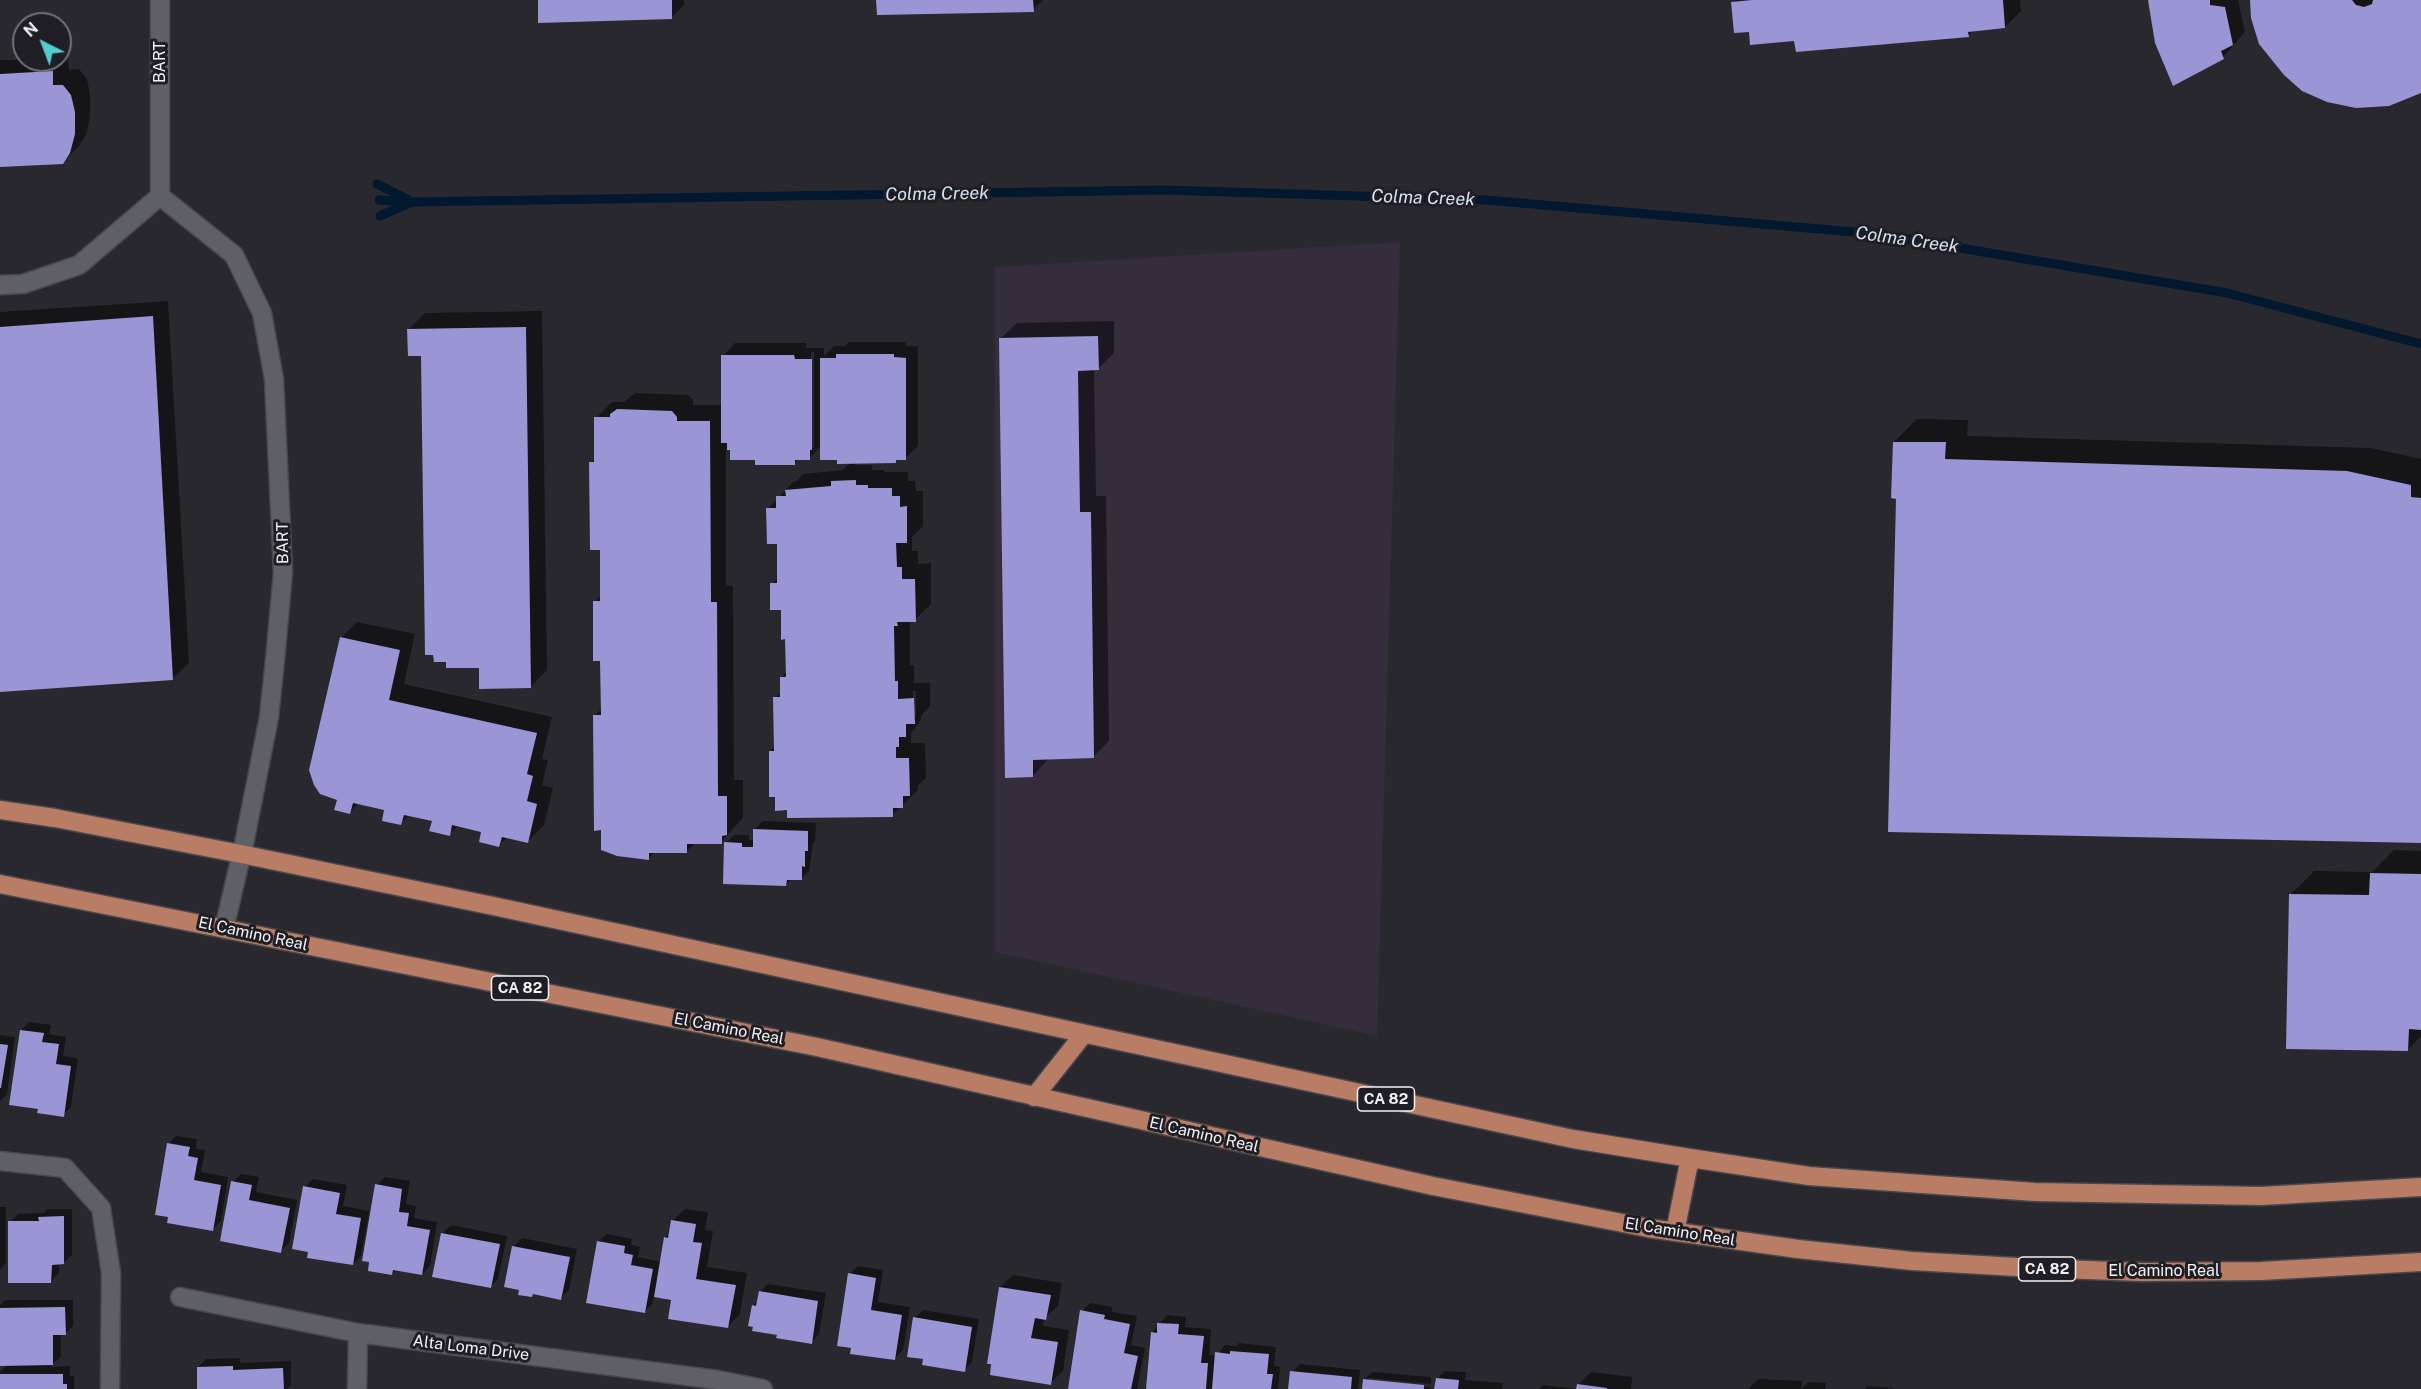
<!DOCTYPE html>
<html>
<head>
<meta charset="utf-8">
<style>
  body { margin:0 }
  #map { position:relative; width:2421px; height:1389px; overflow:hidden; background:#28282e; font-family:"Public Sans",sans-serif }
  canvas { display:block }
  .north { position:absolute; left:12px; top:12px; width:60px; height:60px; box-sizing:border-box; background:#1f1e24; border:2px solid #737278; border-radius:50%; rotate:318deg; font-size:16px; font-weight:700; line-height:24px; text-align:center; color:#f1f1f5 }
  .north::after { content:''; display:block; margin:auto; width:21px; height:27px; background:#52cdce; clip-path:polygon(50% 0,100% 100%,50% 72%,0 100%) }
</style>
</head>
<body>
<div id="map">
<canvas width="2421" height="1389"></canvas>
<div class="north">N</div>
</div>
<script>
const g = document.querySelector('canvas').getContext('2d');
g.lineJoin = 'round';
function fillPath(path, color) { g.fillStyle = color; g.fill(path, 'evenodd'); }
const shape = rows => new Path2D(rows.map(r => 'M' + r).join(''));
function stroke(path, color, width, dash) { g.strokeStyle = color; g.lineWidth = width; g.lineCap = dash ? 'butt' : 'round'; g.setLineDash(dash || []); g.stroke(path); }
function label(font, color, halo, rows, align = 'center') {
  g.font = font + ' "Public Sans",sans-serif'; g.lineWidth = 6; g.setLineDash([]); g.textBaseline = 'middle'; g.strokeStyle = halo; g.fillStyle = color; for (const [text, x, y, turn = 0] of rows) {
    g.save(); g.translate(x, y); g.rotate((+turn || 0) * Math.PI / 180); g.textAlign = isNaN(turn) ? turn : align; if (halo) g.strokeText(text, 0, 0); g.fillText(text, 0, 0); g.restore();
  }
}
const industrial = shape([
  [1400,242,1377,1036,995,952,995,267]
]);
const shadow = shape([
  [539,0,684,0,684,5,672,17],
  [878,0,1043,0,1033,10],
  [1736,0,2020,0,2021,11,2005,27,1974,30,1968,36,1796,39,1750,30,1733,3],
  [2151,0,2238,0,2245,32,2223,57,2173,84,2164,64,2152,20],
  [2252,0,2421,0,2421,91],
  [60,56,68,56,69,70,79,69,87,79,90,95,90,117,86,135,79,146,63,162,0,166,0,60,60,60],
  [168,301,189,663,172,679,0,690,0,312],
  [542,311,547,670,530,687,481,666,422,354,409,329,425,313],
  [1114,321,1114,353,1098,369,1094,369,1096,496,1106,496,1109,741,1093,757,1049,758,1033,776,1000,339,1017,323],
  [849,342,906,342,906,346,918,346,918,446,905,458,899,458,895,462,854,462,855,465,872,465,872,470,884,470,884,472,908,472,908,481,915,481,916,491,923,491,923,526,912,537,912,551,918,551,918,564,931,563,931,604,915,620,910,621,910,665,914,665,914,683,930,683,930,706,921,716,921,720,911,733,911,743,925,743,926,778,918,785,918,790,892,815,770,751,776,746,775,698,781,692,781,678,787,672,787,637,783,608,772,584,779,577,778,542,768,509,794,481,797,481,803,474,843,470,851,462,839,459,822,446,809,458,799,458,795,463,756,459,732,449,726,449,726,586,733,586,734,780,743,780,743,818,721,842,695,843,687,851,655,852,648,859,595,716,602,708,602,659,595,602,601,595,601,548,591,462,596,458,596,418,612,402,624,402,635,393,688,395,693,400,693,405,723,405,723,356,735,343,806,343,806,348,824,348,824,356,834,346,845,346],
  [811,352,814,352,814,448,811,448],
  [913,691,916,691,916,715,913,718],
  [1917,419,1968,420,1967,436,2371,448,2421,459,2421,842,1898,497,1894,442],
  [357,622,415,634,404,684,552,717,542,759,548,760,542,785,553,788,544,825,528,841,508,837,499,845,483,831,459,825,449,834,434,820,410,814,401,823,386,809,359,803,350,812,338,799,341,638],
  [763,821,816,823,815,841,813,843,809,871,801,879,792,878,786,885,726,843,734,835,749,835,749,840,754,840,755,829],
  [2394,850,2421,851,2421,1036,2408,1050,2291,894,2314,871,2372,872],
  [29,1022,51,1025,49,1034,66,1037,63,1056,78,1058,71,1107,63,1115,21,1030],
  [0,1035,15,1037,7,1094,0,1101],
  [176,1136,197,1139,196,1149,205,1150,201,1172,228,1177,221,1221,213,1229,168,1144],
  [241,1174,259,1177,256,1192,297,1200,289,1243,281,1251,233,1182],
  [385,1177,410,1181,406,1204,416,1206,414,1218,437,1222,430,1266,422,1274,396,1269,392,1274,377,1185],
  [313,1179,347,1185,343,1206,369,1211,361,1256,353,1264,305,1187],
  [0,1207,6,1207,6,1263,0,1270],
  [48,1209,72,1209,72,1255,64,1263,59,1263,59,1273,51,1281,10,1222,18,1214,44,1213],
  [685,1209,708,1212,705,1230,713,1231,707,1267,747,1273,740,1314,728,1326,673,1299,654,1296,652,1304,644,1312,598,1242,607,1234,632,1239,631,1245,640,1247,638,1257,661,1262,665,1238,670,1233,672,1221],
  [451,1225,507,1236,498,1279,490,1287,443,1233],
  [522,1238,577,1249,569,1290,561,1298,514,1246],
  [858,1266,883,1270,878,1302,910,1307,903,1350,895,1358,850,1274],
  [1013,1275,1062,1283,1058,1306,1044,1318,1043,1326,1069,1330,1063,1371,1050,1383,1000,1287],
  [768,1284,826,1293,819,1334,811,1342,778,1334,753,1305,759,1300,760,1292],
  [5,1300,73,1300,73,1326,65,1334,61,1334,61,1356,50,1367,70,1366,70,1376,74,1376,74,1389,0,1389,0,1372,8,1364,0,1364,0,1305],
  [1090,1303,1112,1307,1112,1312,1137,1316,1131,1345,1145,1348,1137,1389,1073,1389,1082,1311],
  [923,1310,979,1319,972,1362,964,1370,924,1358,915,1318],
  [1167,1315,1186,1317,1185,1327,1211,1329,1209,1355,1216,1356,1225,1345,1236,1346,1239,1343,1276,1347,1274,1366,1280,1367,1278,1389,1147,1389,1152,1333],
  [240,1358,240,1363,291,1361,291,1385,287,1389,199,1389,198,1367,206,1359],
  [1300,1364,1360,1370,1358,1389,1290,1389,1292,1372],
  [1445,1371,1466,1372,1465,1380,1503,1383,1502,1389,1436,1389,1437,1379],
  [1372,1372,1431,1377,1431,1384,1369,1378,1369,1381,1430,1387,1430,1389,1363,1389,1364,1380],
  [1591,1372,1632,1377,1631,1389,1578,1389,1578,1385],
  [1758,1379,1802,1381,1801,1389,1809,1382,1826,1383,1825,1389,1748,1389],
  [1543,1385,1577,1389,1539,1389],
  [1867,1386,1894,1388,1894,1389,1864,1389]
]);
const stream = shape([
  [377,184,407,199],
  [379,200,412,202,1165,190,1486,200,1877,234,2227,293,2421,344],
  [380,216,410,203]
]);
const building = shape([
  [538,0,672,0,672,19,538,23],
  [876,0,1033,0,1034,12,877,15],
  [1752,0,2003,0,2005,28,1968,32,1969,37,1796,52,1794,41,1750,45,1749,32,1734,33,1731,2],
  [2148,0,2210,0,2210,5,2225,7,2233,45,2221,51,2224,59,2173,86,2155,43],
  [2250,0,2352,0,2356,5,2364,7,2372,4,2373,0,2421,0,2421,93,2389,106,2356,108,2327,102,2302,91,2284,75,2259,44,2251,18],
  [53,71,53,85,63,85,71,95,75,112,75,134,70,153,63,164,0,167,0,74],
  [153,316,173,680,0,692,0,327],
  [526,327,531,688,479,689,479,668,446,668,446,662,434,662,433,655,425,655,421,356,408,356,407,329],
  [1098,336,1099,370,1078,371,1080,512,1091,512,1094,758,1033,760,1033,777,1005,778,999,338],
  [836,354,894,354,894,357,906,358,906,460,896,460,896,463,837,464,837,460,820,460,820,358,836,358],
  [721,355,794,355,795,359,812,359,812,450,810,450,810,460,795,460,795,465,755,465,755,460,730,460,730,450,727,450,727,443,721,443],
  [617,409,672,411,677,417,677,421,710,421,711,602,717,602,718,796,727,796,727,835,722,836,722,844,687,844,687,853,649,853,649,860,617,856,601,850,601,830,594,831,593,715,601,715,600,661,593,661,593,601,600,601,600,550,590,550,589,462,594,462,594,417,610,417,610,414],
  [1893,442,1946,442,1945,459,2347,471,2411,485,2411,497,2421,498,2421,843,1888,832,1896,499,1891,498],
  [856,480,856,485,868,485,868,488,892,488,892,496,900,496,900,507,907,506,907,543,896,543,897,567,902,567,902,579,915,579,916,622,897,622,898,626,894,626,895,681,898,681,898,699,914,698,915,724,906,724,906,737,899,737,899,747,896,747,896,758,909,758,910,796,903,796,903,808,893,808,893,817,787,818,787,810,775,811,775,797,769,797,769,751,774,751,773,697,780,697,780,677,786,677,785,639,781,640,781,610,770,610,770,583,777,583,777,544,767,544,766,508,776,508,776,496,786,496,785,490,831,486,831,481],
  [340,637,400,650,389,700,537,733,527,774,533,776,527,801,537,804,528,843,502,837,499,847,479,842,481,832,452,825,450,836,429,831,432,821,404,815,401,825,382,821,384,810,353,803,350,814,334,810,337,800,320,794,314,785,309,770],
  [753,829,808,831,808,851,805,851,805,867,802,866,802,880,787,880,786,886,723,884,724,842,742,843,742,847,753,847],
  [2370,873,2421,874,2421,1030,2409,1029,2408,1051,2286,1049,2289,894,2369,895],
  [20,1030,44,1033,42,1042,59,1044,56,1064,71,1066,64,1117,37,1113,38,1109,9,1105],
  [0,1044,8,1045,1,1088,0,1088],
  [167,1143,190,1147,188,1156,198,1158,194,1180,221,1185,213,1231,167,1223,168,1217,155,1215],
  [231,1181,252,1185,249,1200,290,1208,281,1253,220,1241],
  [375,1184,402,1189,399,1212,409,1213,407,1226,430,1230,422,1275,393,1270,392,1275,368,1271,369,1262,362,1261],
  [303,1186,340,1193,336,1214,361,1218,353,1265,307,1258,308,1252,292,1249],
  [64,1216,64,1264,52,1265,51,1283,8,1283,8,1221,39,1221,38,1217],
  [671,1220,696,1224,693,1242,702,1243,696,1279,736,1285,728,1328,668,1319,671,1300,654,1297,664,1237,668,1238],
  [441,1233,500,1244,491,1288,432,1277],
  [597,1241,625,1246,624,1253,633,1255,631,1265,653,1269,645,1313,586,1303],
  [512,1246,570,1257,561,1300,533,1294,532,1297,518,1295,519,1290,504,1287],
  [848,1273,876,1278,871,1310,902,1315,895,1360,850,1354,851,1348,837,1346],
  [999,1287,1051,1295,1046,1320,1035,1318,1031,1338,1058,1342,1051,1385,990,1375,991,1364,987,1364],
  [759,1291,818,1301,812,1344,776,1338,777,1335,752,1331,753,1327,748,1326,752,1305,756,1306],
  [65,1307,66,1335,53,1335,53,1365,0,1366,0,1308],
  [1080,1310,1105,1315,1104,1319,1130,1324,1124,1353,1138,1356,1131,1389,1068,1389],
  [913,1317,972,1327,965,1372,922,1365,923,1359,907,1357],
  [1157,1323,1179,1324,1178,1334,1204,1336,1201,1363,1208,1363,1206,1389,1146,1389,1151,1332,1157,1333],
  [1230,1351,1269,1354,1267,1374,1273,1374,1271,1389,1212,1389,1215,1352,1230,1354],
  [233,1366,233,1370,283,1368,284,1389,197,1389,197,1367],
  [1290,1371,1352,1377,1351,1389,1288,1389],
  [0,1374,63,1374,63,1384,67,1384,67,1389,0,1389],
  [1436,1378,1459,1380,1458,1389,1434,1389],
  [1363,1379,1424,1385,1424,1389,1362,1389],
  [1577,1384,1607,1388,1607,1389,1576,1389]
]);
const minor = shape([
  [160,196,234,255,262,313,274,379,283,572,275,660,269,717,245,839,224,929],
  [0,285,23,284,79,265,160,196,160,0],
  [0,1161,65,1168,101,1208,111,1273,110,1389],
  [180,1297,358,1333,718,1380,763,1389],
  [357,1389,358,1333]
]);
const major = shape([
  [0,810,55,818,241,854,498,907,1573,1139,1690,1158,1809,1176,2035,1192,2261,1196,2421,1187],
  [0,884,817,1047,1433,1186,1648,1228,1798,1249,1912,1261,2034,1268,2141,1272,2261,1271,2421,1262],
  [1034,1097,1083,1035],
  [1675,1232,1690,1158]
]);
const shields = [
  [520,988,57],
  [1386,1099,57],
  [2047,1269,57]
];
const shieldNames = [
  ["CA 82",520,988],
  ["CA 82",1386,1099],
  ["CA 82",2047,1269]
];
const streetNames = [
  ["BART",160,62,-90],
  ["BART",283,543,-91],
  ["El Camino Real",253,934,12],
  ["El Camino Real",729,1029,11],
  ["El Camino Real",1204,1135,13],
  ["El Camino Real",1680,1232,9],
  ["El Camino Real",2164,1271],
  ["Alta Loma Drive",471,1348,7]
];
const waterNames = [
  ["Colma Creek",937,194,-1],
  ["Colma Creek",1423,198,2],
  ["Colma Creek",1907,240,8]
];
fillPath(industrial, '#352c3c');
fillPath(shadow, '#0007');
stroke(stream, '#01182f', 9);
fillPath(building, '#9a95d5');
stroke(minor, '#47474c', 21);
stroke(major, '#47474c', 21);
stroke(minor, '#5f5f66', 18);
stroke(major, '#b87d64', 18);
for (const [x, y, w] of shields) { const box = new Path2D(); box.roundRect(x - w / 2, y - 12, w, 24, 4.5); g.fillStyle = '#1f1e24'; g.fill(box); stroke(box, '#f1f1f5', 1.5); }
label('bold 15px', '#f1f1f5', null, shieldNames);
label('16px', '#f1f1f5', '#1f1e24', streetNames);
label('italic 18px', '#d4e2f0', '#1f1e24', waterNames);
</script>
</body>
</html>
